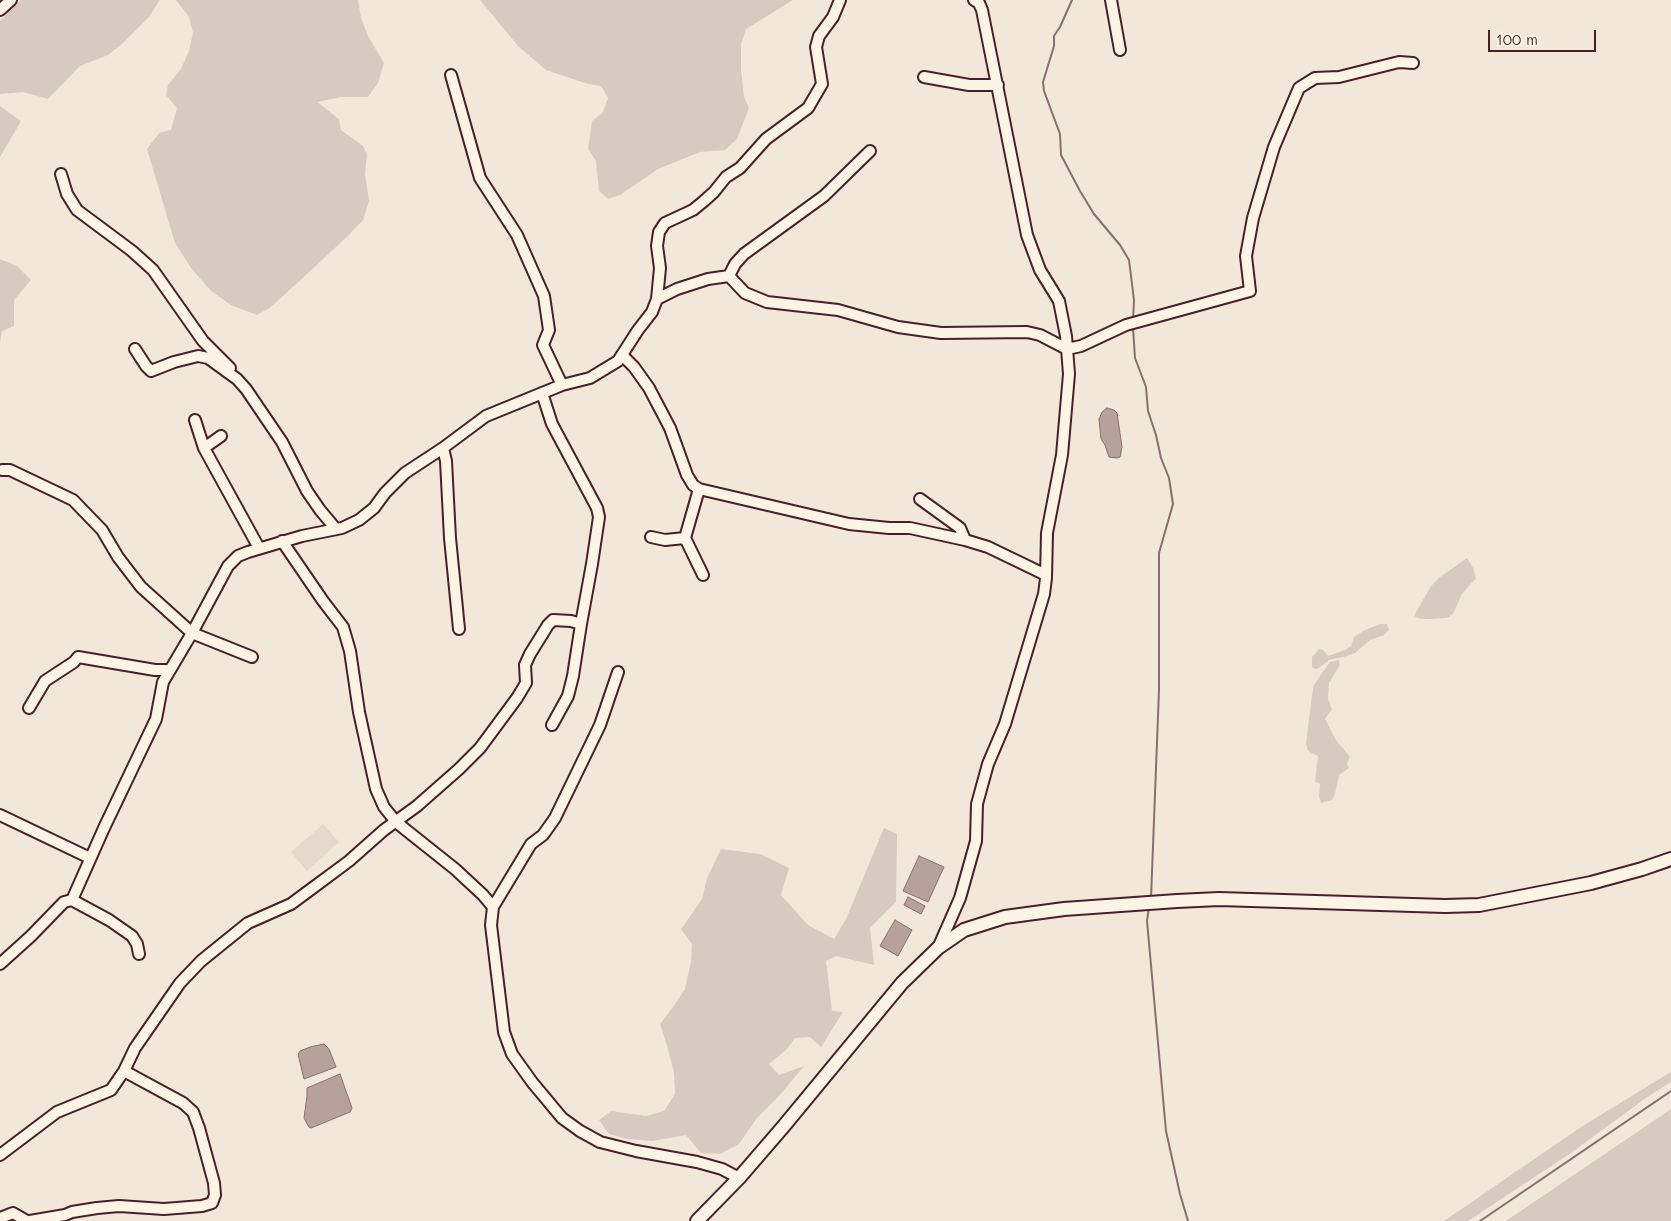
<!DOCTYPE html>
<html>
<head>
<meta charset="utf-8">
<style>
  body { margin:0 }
  #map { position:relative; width:1671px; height:1221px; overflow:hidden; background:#f1e8da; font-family:Mali,sans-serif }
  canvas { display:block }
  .scale { position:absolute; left:1488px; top:30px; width:108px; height:22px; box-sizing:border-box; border:2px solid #4a1f2b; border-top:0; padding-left:6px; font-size:15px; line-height:18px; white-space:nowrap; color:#4a1f2b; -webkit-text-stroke:4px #fcf5e5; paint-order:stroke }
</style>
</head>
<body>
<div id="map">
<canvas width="1671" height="1221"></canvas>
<div class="scale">100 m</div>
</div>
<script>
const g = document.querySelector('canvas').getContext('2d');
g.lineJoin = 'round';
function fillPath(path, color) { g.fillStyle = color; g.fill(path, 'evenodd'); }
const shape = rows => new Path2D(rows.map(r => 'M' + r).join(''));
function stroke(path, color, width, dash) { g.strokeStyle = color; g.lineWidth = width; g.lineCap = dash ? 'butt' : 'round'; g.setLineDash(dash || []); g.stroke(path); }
const built = shape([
  [323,824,339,842,307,871,291,852]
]);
const green = shape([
  [21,0,160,0,149,17,123,43,108,55,80,66,48,99,23,92,0,94,0,21],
  [176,0,358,0,361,18,368,36,384,63,378,83,368,97,341,97,317,102,339,119,341,130,363,146,367,154,365,174,369,201,363,220,349,235,281,298,269,308,257,315,231,305,211,291,191,268,175,243,147,149,159,133,171,130,177,108,166,95,168,85,181,69,189,51,193,33,189,17],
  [480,0,793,0,746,29,741,44,741,69,744,97,749,108,737,139,725,150,700,152,658,169,620,195,608,199,599,191,596,161,588,149,592,121,603,112,608,98,601,86,588,84,546,70,518,46],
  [0,106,21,121,0,157],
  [0,259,17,266,31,280,14,300,14,326,2,331,0,343],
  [1467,558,1473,568,1476,578,1462,594,1453,614,1447,618,1429,619,1421,619,1414,616,1431,586,1440,577],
  [1380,624,1387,624,1389,630,1384,635,1370,640,1355,653,1347,656,1329,660,1319,668,1315,669,1312,667,1312,657,1319,649,1323,650,1328,656,1345,650,1351,646,1354,637,1363,631],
  [1339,660,1340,665,1329,683,1328,699,1332,709,1325,719,1336,740,1350,757,1347,764,1349,768,1339,775,1335,794,1332,800,1321,803,1319,797,1320,784,1315,782,1318,756,1308,751,1306,744,1312,695,1314,685,1322,673,1330,662],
  [884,828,897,834,896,902,870,928,874,965,836,956,826,961,832,1011,843,1012,821,1047,810,1037,795,1038,786,1050,769,1064,779,1075,804,1066,779,1096,757,1118,739,1144,720,1154,701,1153,686,1135,653,1141,627,1139,609,1134,599,1120,611,1111,646,1116,664,1111,675,1094,674,1073,668,1049,660,1024,673,1007,685,989,691,962,692,944,681,929,702,899,707,878,721,849,760,854,789,868,781,895,808,925,834,939,846,919],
  [1671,1072,1671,1082,1646,1098,1568,1155,1468,1221,1444,1221,1581,1127],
  [1671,1109,1671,1221,1506,1221]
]);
const water = shape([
  [1107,408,1114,410,1117,413,1122,447,1120,457,1117,458,1109,457,1105,445,1101,439,1099,419,1102,412,1107,408],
  [919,856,944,867,928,902,903,891,919,856],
  [908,897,925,906,921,914,904,905,908,897],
  [895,920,912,930,898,956,880,946,895,920],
  [324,1044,329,1049,336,1067,304,1079,298,1054,300,1051,310,1047,324,1044],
  [340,1074,352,1108,350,1112,311,1128,309,1127,304,1118,307,1096,307,1088,340,1074]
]);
const stream = shape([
  [1072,0,1060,27,1054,36,1054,46,1043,82,1044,91,1060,134,1061,155,1080,191,1094,214,1120,245,1129,260,1134,300,1133,320],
  [1133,328,1135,358,1146,387,1148,411,1156,435,1161,458,1169,478,1173,504,1159,553,1159,690,1151,898],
  [1149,907,1147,921,1166,1131,1180,1194,1188,1221],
  [1480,1221,1671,1091]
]);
const minor = shape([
  [1111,0,1120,50],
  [0,10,11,0],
  [451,75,480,178,517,235,544,296,549,330,543,345,562,385],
  [924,77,969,85,998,85],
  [61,174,67,194,77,210,132,251,153,270,203,341,230,368],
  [729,276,735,264,744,254,824,196,870,151],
  [657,299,677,289,708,279,729,276,745,293,767,302,838,310,898,327,941,333,1027,332,1040,335,1067,349,1081,346,1126,325,1250,291,1246,256,1253,218,1274,147,1299,88,1315,78,1339,77,1399,62,1413,63],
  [135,349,146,366,151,371,174,362,198,356,208,358,237,379,246,389,282,442,307,491,320,510,336,529],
  [622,355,634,367,649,388,670,428,687,475,693,485,699,489,849,524,889,528,910,528,965,540,988,547,1046,575],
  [195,420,204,448,259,548],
  [204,448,221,436],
  [443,448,446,461,450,538,459,629],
  [2,470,10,470,73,500,102,530,118,557,141,587,192,633,252,657],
  [699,489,685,538,703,575],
  [920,499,960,528,965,540],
  [651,537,665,540,685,538],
  [282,541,323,601,343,627,350,651,359,712,376,789,384,807,396,822,455,869,483,895,493,907,491,925,504,1032,512,1054,532,1082,562,1118,580,1131,600,1142,636,1151,697,1162,722,1169,739,1178],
  [29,708,45,681,74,662,78,657,155,670,170,670],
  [552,725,568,696,573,676,581,624],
  [0,815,90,858],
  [72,900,109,920,132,936,137,944,139,954],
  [493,907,531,844,543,835,555,818,600,725,618,672],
  [938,948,960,898,976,841,977,804,988,764,1005,724,1044,594,1046,578,1047,533,1062,455,1069,374,1066,336,1059,301,1040,270,1027,235,982,10,979,3,974,0],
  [0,964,31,936,64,902,72,900,104,828,156,719,163,682,192,633,228,566,238,556,248,552,302,536,342,528,359,520,374,508,385,493,405,473,443,448,486,416,562,385,590,378,618,361,638,330,652,312,657,299,660,268,657,246,659,232,665,223,693,210,704,201,714,192,726,177,740,168,766,139,808,108,822,84,816,47,819,36,833,17,840,0],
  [0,1155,57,1112,111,1090,124,1071,135,1048,180,983,201,961,248,923,291,904,314,887,349,861,384,830,417,806,459,769,480,748,517,698,526,683,525,665,530,654,548,625,553,620,571,621,581,624,592,564,599,517,597,508,552,424,542,393],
  [0,1218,13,1213,27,1221],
  [30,1221,65,1215,72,1212,97,1208,119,1206,164,1209,202,1206,212,1203,215,1195,214,1183,199,1128,193,1112,183,1103,124,1071]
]);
const major = shape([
  [697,1221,739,1178,783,1127,902,983,938,948,964,930,1005,917,1064,909,1177,901,1219,899,1445,906,1479,905,1591,883,1642,869,1671,859]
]);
fillPath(built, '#e4d9cd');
fillPath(green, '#d8cac0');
fillPath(water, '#b6a19c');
stroke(water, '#8b6d6f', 1);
stroke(stream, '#8b6d6f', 2);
stroke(minor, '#4a1f2b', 14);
stroke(major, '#4a1f2b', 16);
stroke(minor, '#fcf5e5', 10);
stroke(major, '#fcf5e5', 12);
</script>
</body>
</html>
